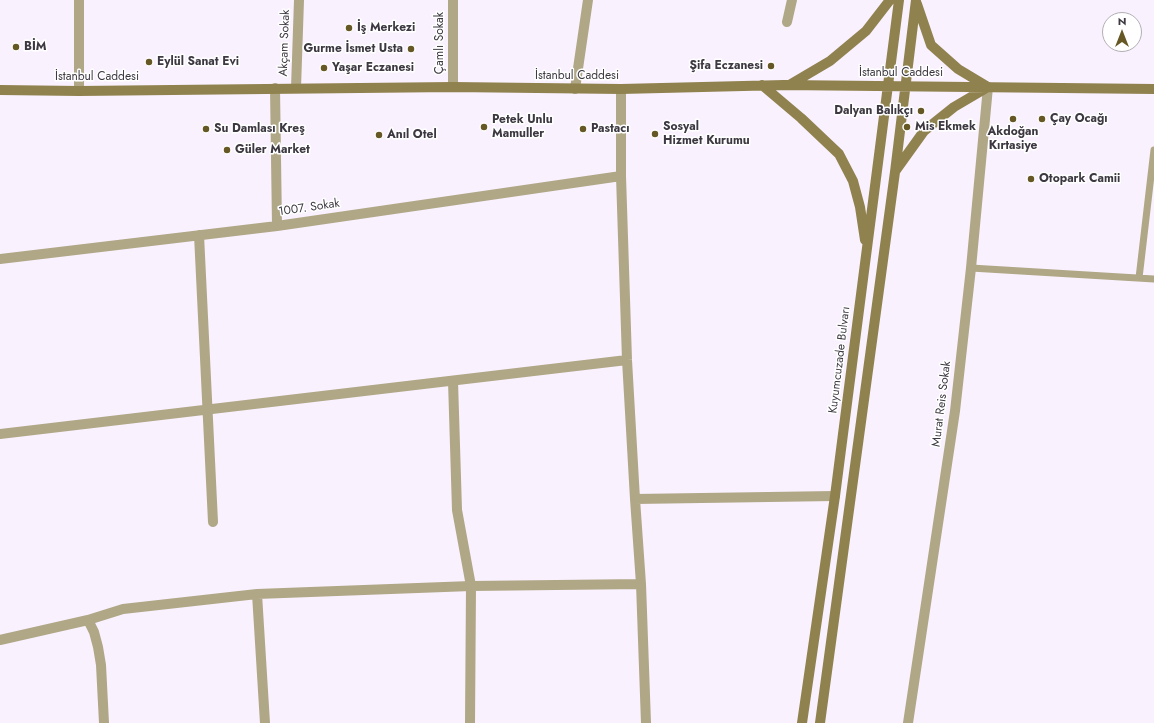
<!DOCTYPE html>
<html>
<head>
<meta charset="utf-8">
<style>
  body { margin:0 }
  #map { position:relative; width:1154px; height:723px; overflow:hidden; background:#f9f1fe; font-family:Jost,sans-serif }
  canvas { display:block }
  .north { position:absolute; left:1102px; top:12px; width:40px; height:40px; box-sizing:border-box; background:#fff; border:1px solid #b1afb3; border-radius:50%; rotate:0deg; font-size:11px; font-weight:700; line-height:16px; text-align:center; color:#3d3841 }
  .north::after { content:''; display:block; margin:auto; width:14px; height:18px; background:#665825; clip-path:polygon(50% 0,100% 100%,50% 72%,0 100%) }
</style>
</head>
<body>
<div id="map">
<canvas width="1154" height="723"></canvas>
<div class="north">N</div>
</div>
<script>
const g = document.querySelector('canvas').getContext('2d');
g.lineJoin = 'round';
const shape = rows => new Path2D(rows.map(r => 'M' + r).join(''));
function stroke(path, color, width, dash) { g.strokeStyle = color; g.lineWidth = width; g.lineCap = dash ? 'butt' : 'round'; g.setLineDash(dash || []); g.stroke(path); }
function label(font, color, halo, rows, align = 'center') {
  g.font = font + ' Jost,sans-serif'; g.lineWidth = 3; g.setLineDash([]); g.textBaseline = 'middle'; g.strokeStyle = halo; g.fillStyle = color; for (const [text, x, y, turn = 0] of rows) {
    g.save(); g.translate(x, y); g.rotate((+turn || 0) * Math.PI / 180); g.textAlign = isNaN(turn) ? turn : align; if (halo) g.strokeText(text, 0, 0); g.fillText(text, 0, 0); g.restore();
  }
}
const lane = shape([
  [971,268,1154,279],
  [1139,278,1154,150]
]);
const street = shape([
  [79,0,79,91],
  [787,22,792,0],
  [453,87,453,0],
  [275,88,277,226],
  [296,88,299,0],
  [575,89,588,0],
  [621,89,621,176,627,360,635,499,641,584,646,723],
  [199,235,213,522],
  [0,259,277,226,621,176],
  [0,434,627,360],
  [635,499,835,496],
  [257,594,265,723],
  [88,620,123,609,257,594,471,586,457,510,453,381],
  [0,640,88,620,94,632,98,647,101,665,104,723],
  [470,723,471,586,641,584],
  [908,723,955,411,971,268,988,87]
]);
const secondary = shape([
  [917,4,931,45,958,69,988,87],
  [791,84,830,61,866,31,890,0],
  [762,85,801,118,839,154,853,181,860,207,865,240],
  [0,90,79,91,453,87,621,89,784,85,1154,89],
  [896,170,924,131,954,107,988,87],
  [802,723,835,496,899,0],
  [820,723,895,172,916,0]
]);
const markers = [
  [349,28,4,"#665825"],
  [16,47,4,"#665825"],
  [411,49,4,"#665825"],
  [149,62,4,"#665825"],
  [771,66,4,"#665825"],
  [324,68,4,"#665825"],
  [921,111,4,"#665825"],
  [1013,119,4,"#665825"],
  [1042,119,4,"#665825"],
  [484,127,4,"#665825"],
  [907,127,4,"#665825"],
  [206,129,4,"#665825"],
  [583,129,4,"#665825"],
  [655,134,4,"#665825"],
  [379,135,4,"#665825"],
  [227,150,4,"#665825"],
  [1031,179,4,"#665825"]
];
const poiNames = [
  ["İş Merkezi",357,28],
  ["BİM",24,47],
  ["Gurme İsmet Usta",403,49,"right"],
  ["Eylül Sanat Evi",157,62],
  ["Şifa Eczanesi",763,66,"right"],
  ["Yaşar Eczanesi",332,68],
  ["Dalyan Balıkçı",913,111,"right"],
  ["Çay Ocağı",1050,119],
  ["Petek Unlu",492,120],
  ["Mamuller",492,134],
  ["Sosyal",663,127],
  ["Hizmet Kurumu",663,141],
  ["Mis Ekmek",915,127],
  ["Su Damlası Kreş",214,129],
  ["Pastacı",591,129],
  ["Akdoğan",1013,132,"center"],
  ["Kırtasiye",1013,146,"center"],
  ["Anıl Otel",387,135],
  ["Güler Market",235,150],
  ["Otopark Camii",1039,179]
];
const streetNames = [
  ["Akçam Sokak",285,43,-88],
  ["Çamlı Sokak",440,43,-90],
  ["İstanbul Caddesi",901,73],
  ["İstanbul Caddesi",577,76],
  ["İstanbul Caddesi",97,77],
  ["1007. Sokak",309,208,-8],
  ["Kuyumcuzade Bulvarı",840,360,-83],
  ["Murat Reis Sokak",942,404,-83]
];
stroke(lane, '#b0a786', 7);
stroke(street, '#b0a786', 10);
stroke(secondary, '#90824e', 10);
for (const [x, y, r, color] of markers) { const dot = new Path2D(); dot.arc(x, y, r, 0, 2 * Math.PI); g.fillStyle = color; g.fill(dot); stroke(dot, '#fff', 1.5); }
label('bold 12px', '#3d3841', '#fff', poiNames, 'left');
label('12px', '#3d3841', '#fff', streetNames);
</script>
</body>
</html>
